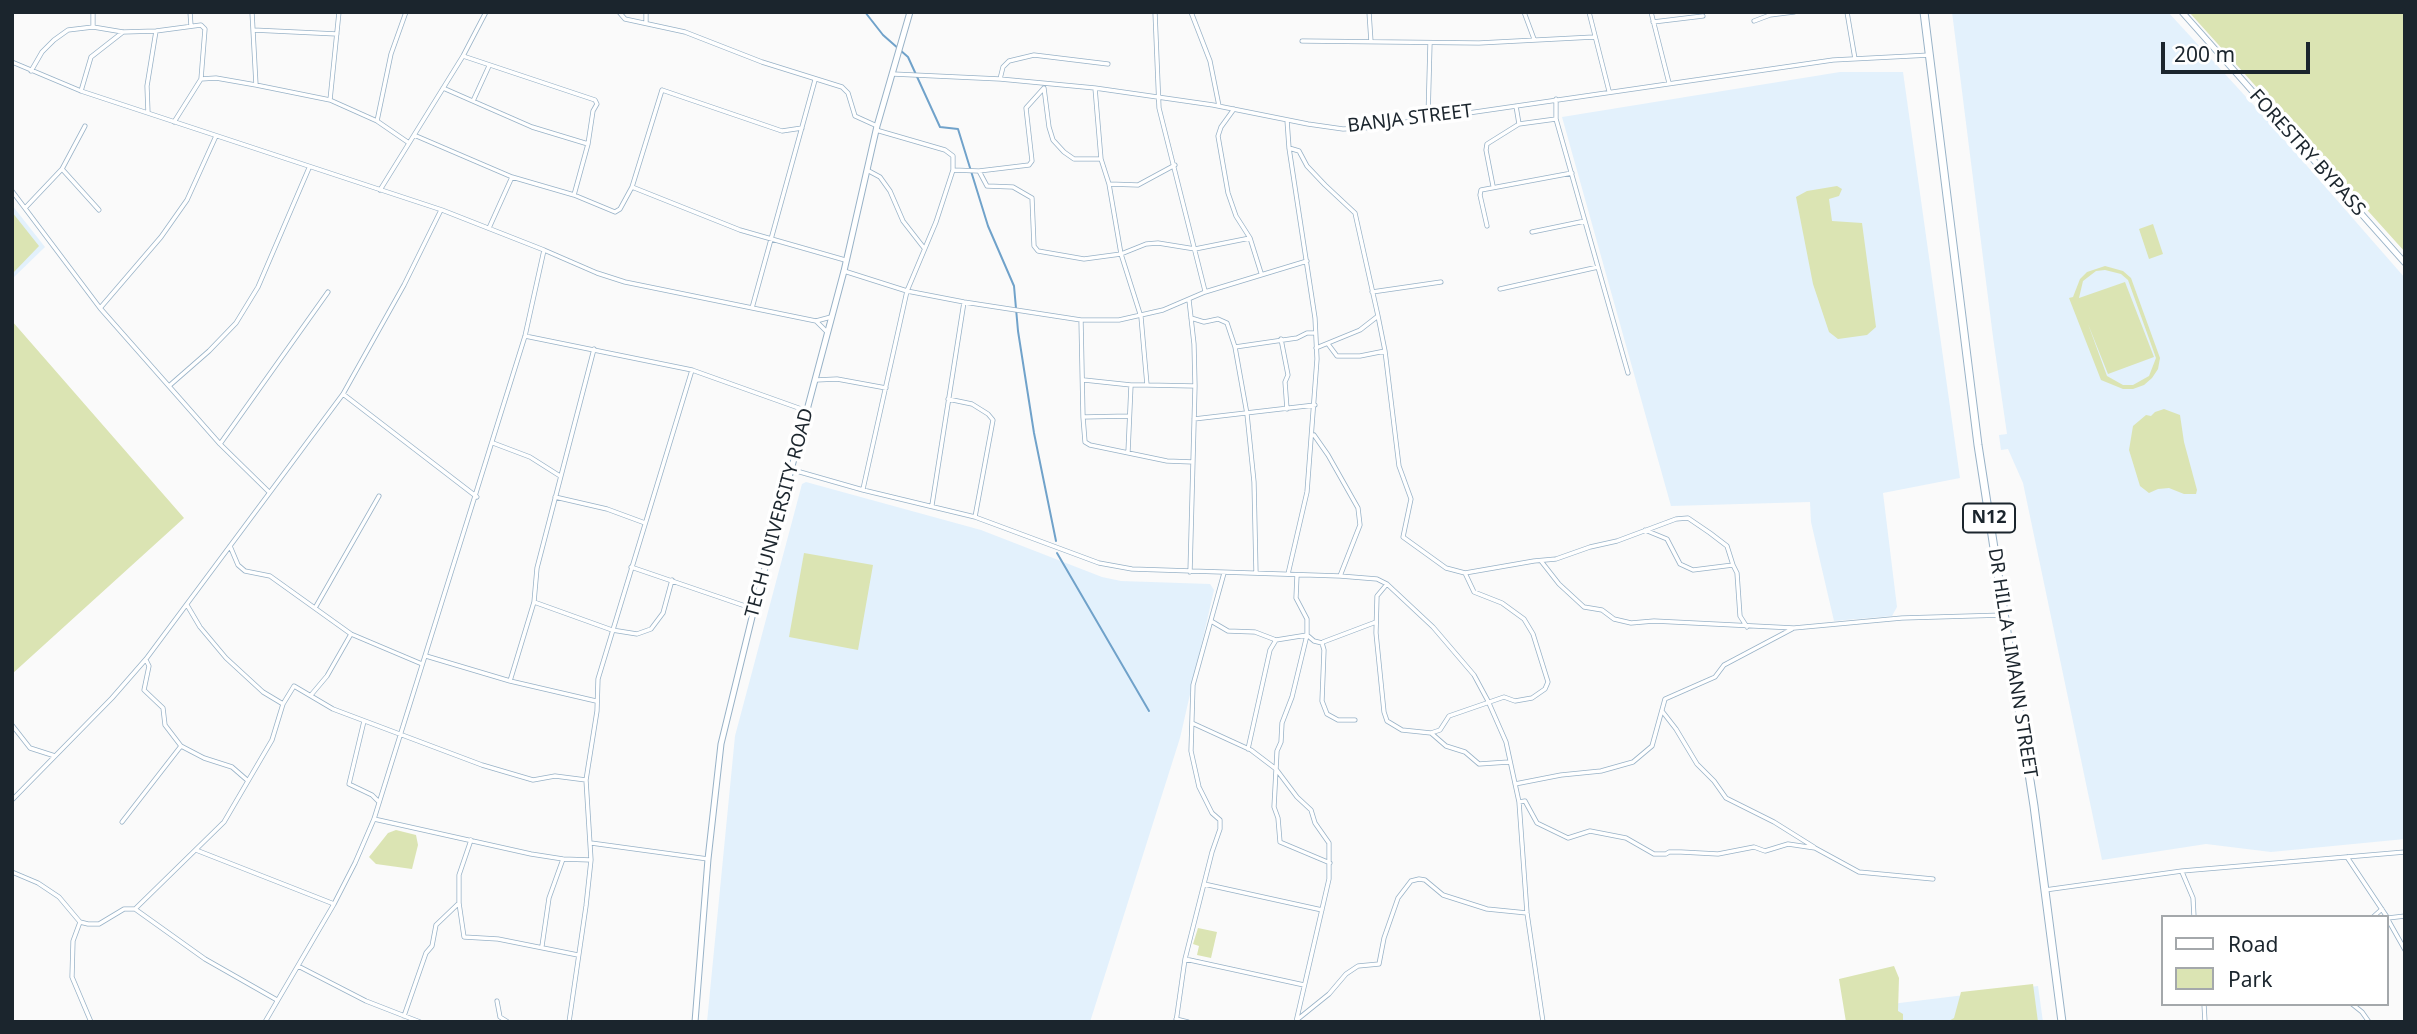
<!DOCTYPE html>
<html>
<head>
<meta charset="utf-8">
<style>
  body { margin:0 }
  #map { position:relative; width:2417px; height:1034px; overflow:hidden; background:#fafafa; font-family:"Noto Sans",sans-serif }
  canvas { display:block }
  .frame { position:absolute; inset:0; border:14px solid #1b252d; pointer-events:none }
  .legend { position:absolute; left:2161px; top:915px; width:228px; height:91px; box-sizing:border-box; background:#fff; border:2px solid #a4a8ab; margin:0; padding:9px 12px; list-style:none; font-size:21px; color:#1b252d }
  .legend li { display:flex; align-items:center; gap:14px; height:35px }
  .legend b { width:35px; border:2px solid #a4a8ab }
  .scale { position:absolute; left:2161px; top:42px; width:149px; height:32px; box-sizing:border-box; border:4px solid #1b252d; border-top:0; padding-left:9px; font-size:21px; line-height:24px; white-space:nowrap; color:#1b252d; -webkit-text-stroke:5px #fff; paint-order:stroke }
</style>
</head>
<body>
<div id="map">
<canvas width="2417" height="1034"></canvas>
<div class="frame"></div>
<ul class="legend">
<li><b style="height:9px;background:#fff"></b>Road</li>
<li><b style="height:19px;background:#dbe4b3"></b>Park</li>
</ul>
<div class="scale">200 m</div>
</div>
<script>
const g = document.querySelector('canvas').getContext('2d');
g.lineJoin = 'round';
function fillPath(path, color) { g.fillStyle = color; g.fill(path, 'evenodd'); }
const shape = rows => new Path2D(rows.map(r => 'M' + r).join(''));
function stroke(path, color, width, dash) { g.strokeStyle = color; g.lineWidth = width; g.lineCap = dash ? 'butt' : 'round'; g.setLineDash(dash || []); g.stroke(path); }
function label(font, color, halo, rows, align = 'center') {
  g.font = font + ' "Noto Sans",sans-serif'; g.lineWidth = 7; g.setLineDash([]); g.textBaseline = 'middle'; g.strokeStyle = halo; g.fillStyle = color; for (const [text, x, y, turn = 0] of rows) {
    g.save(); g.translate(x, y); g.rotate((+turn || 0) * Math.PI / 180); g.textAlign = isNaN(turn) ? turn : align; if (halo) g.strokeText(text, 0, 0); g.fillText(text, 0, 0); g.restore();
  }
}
const built = shape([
  [1952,12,2168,12,2259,111,2405,278,2405,839,2271,852,2206,844,2102,860,2023,483,2008,449,2001,450,1999,435,2007,434,1993,337],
  [1840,72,1903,72,1960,478,1883,493,1897,607,1892,616,1834,621,1811,522,1810,502,1671,506,1562,117],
  [12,205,45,247,12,279],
  [806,482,981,530,1102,577,1121,581,1210,584,1214,590,1180,738,1090,1022,707,1022,735,736,802,484],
  [2038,986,2043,1022,1876,1022,1875,1006]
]);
const green = shape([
  [2189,12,2405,12,2405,252],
  [1837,186,1842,189,1839,196,1829,199,1832,221,1862,223,1876,327,1867,335,1838,339,1829,332,1813,284,1796,197,1807,191],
  [12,212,39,246,12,274],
  [2153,224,2163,254,2149,259,2139,229],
  [2105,266,2123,271,2131,278,2160,358,2158,369,2152,378,2144,385,2133,389,2123,389,2101,380,2069,298,2073,297,2080,279,2087,272],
  [2105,270,2121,274,2128,280,2156,358,2149,376,2133,385,2123,385,2107,376,2088,324,2108,374,2154,357,2125,282,2079,298,2083,281,2096,271],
  [12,321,184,518,12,674],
  [2164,409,2180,415,2184,442,2197,490,2196,494,2184,494,2169,488,2158,489,2149,493,2140,486,2129,450,2133,426,2146,415,2151,416,2155,412],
  [804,553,873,565,858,650,789,637],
  [396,830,416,835,418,845,412,869,376,864,369,857,388,833],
  [1198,928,1217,932,1211,958,1197,955,1199,946,1193,944],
  [1894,966,1899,978,1898,1011,1903,1014,1903,1022,1846,1022,1839,979],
  [2033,984,2038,1022,1947,1022,1954,1018,1961,992]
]);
const stream = shape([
  [865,12,883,35,908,57,940,127,958,129,988,226,1014,286,1018,331,1034,433,1056,541],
  [1057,553,1149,711]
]);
const street = shape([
  [190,12,191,26],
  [252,12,256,85],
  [619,12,625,19,685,32,762,62,842,87,848,93,855,116,877,126],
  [1155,12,1159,108,1205,291],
  [1191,12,1210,61,1219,106],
  [1369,12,1371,42],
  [1524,12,1534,39],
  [1589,12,1609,91],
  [1651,12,1669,83],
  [1847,12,1855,59],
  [1754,21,1770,15,1794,12],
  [1653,22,1703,16],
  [646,23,646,12],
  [93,27,93,12],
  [253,30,337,34],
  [1302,41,1479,43,1594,37],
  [463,56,595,100,597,104,593,111,588,144,574,195],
  [12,62,81,91,442,210,544,250,597,273,625,282,816,321,831,317],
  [31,71,42,52,54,40,68,30,93,27,123,32,156,31,201,25,205,29,201,79,174,122],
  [893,74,1000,79,1095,88,1213,105,1308,124,1343,129,1365,128,1833,60,1930,55],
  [201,79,216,78,256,85,330,100,377,121,409,143],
  [1000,79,1003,67,1009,61,1034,55,1108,64],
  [443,88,532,127,588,144],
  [1044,88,1049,127,1053,140,1064,152,1074,159,1100,159],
  [1095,88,1101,159,1109,184,1121,254,1141,317,1147,385,1131,385,1128,452],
  [81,91,91,57,123,32],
  [1556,99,1556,119,1628,373],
  [330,100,339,12],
  [473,101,489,66],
  [1234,109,1221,127,1218,136,1228,193,1236,216,1250,238,1261,273],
  [148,113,147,86,156,31],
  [1428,118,1430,43],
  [1287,120,1289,148,1315,318,1317,359,1307,492,1288,574],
  [377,121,391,54,406,12],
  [1519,124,1556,119],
  [876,130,945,150,953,156,953,170],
  [414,135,512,177,574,195,615,212,620,209,632,187,662,90,782,131,802,128],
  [1289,148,1299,151,1307,166,1325,185,1355,213,1378,316,1360,330,1316,348],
  [62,169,99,210],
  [867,170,880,177,890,191,903,221,924,248],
  [979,171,987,186,1013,187,1032,198,1034,246,1038,251,1084,259,1121,254,1146,244,1158,243,1195,249,1250,238],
  [1109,184,1138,185,1175,165],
  [1493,186,1486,150,1487,144,1519,124,1516,106],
  [632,187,740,230,845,260],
  [380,190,463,56,486,12],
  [12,191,100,308,220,444,269,492],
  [26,207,62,169,85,126],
  [1487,226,1480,195,1481,190,1572,173],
  [489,228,512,177],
  [1532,232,1585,221],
  [844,271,907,291,964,302,1081,320,1119,320,1163,310,1205,292,1307,261],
  [1500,289,1598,267],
  [1372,292,1441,282],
  [1189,300,1194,344,1195,386,1190,572],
  [101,307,161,237,187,200,216,136],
  [752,308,815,80],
  [1378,316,1385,351,1399,466,1411,499,1403,537,1446,568,1465,573,1474,592,1502,603,1524,619,1533,634,1548,682,1545,689,1532,698,1515,701,1504,697,1449,716,1440,730,1431,733],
  [1191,318,1204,322,1218,319,1227,323,1235,347,1247,414,1254,482,1256,573],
  [1081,320,1083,417,1085,442,1090,445,1167,461,1193,462],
  [816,321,827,332],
  [525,336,692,370,807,411],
  [1281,339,1288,375,1285,382,1287,409],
  [1328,344,1337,356,1360,356,1385,351],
  [1235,347,1297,338,1307,333,1315,333],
  [816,380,837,379,886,388],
  [1084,380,1131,385],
  [1147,385,1195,386],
  [169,386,209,351,236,323,258,287,309,168],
  [343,394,477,497],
  [948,399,972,404,988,414,993,420,975,517],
  [1083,417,1129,416],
  [1194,419,1315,405],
  [1314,435,1328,455,1358,508,1360,525,1340,576],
  [493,443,530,457,560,476],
  [220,444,328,292],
  [793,470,863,490,975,517,1099,563,1132,569,1340,576,1377,579,1387,584,1433,627,1474,675,1488,701,1506,742,1519,802,1527,913,1543,1022],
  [863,489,907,291,936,222,953,170,979,171,1029,165,1032,161,1026,108,1044,88],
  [555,497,607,509,645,523],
  [932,505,964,302],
  [1645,530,1667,539,1680,564,1693,570,1733,565,1737,573,1740,616,1747,627],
  [230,546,238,565,245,571,270,576,351,634,422,664],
  [1541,561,1559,584,1584,607,1602,610,1614,619,1631,623,1654,621,1794,628,1902,618,2004,615],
  [631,567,754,609],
  [1465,573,1534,561,1556,559,1590,547,1617,541,1676,519,1688,518,1710,533,1727,546,1733,565],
  [1297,575,1296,598,1307,619,1307,635,1292,697,1282,723,1281,742,1277,751,1274,807,1278,818,1280,842,1330,863],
  [1387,584,1377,596,1376,633,1384,712,1387,721,1402,730,1431,733,1446,746,1465,752,1479,764,1509,762],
  [534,602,612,630,637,634,651,629,663,613,672,580],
  [187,605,200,627,226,658,263,692,283,704],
  [315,608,379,496],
  [1211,621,1228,631,1255,632,1276,640,1307,635,1314,641,1322,643,1324,650,1322,701,1327,714,1338,720,1355,720],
  [1323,642,1376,622],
  [426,656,510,681,596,701],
  [146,660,149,666,144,690,163,708,165,725,181,746,204,758,232,767,247,780],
  [510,681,534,602,537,568,594,349],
  [311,695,327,676,351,634],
  [1662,711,1676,729,1697,764,1714,781,1726,798,1774,822,1814,847],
  [364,721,349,784,372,795,378,801],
  [1192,723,1251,750,1276,769,1297,797,1311,810,1315,823,1329,843,1329,879,1296,1022],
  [12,725,30,748,55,756],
  [1248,749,1270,650,1276,640],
  [1515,784,1561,775,1601,771,1633,762,1652,746,1665,699,1715,677,1724,665,1792,629],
  [12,800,112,698,146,659,343,394,404,285,441,210],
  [1519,802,1525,801,1537,823,1568,838,1590,831,1626,838,1654,854,1666,854,1669,852,1681,852,1718,854,1754,847,1765,851,1788,844,1815,848,1859,872,1933,879],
  [374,819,531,854,563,859,591,860],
  [122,822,181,746],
  [471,840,459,875,459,903,464,937,498,939,578,955],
  [591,843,708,859],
  [196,850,334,904],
  [2347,857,2387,917],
  [12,872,38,883,59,897,80,922,73,941,72,977,91,1022],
  [2182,872,2193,898,2194,917],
  [1204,884,1322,910],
  [2045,890,2182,871,2405,852],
  [135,909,205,959,277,1000],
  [2373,917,2382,909],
  [2387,918,2405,950],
  [2388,918,2405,916],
  [80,922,88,924,99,924,124,909,135,909,224,822,272,740,283,704,294,686,333,709,482,765,533,780,555,776,586,780],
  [542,946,549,898,563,859],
  [1185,959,1304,985],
  [298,966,366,1001,420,1022],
  [497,1001,500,1017,508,1022],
  [2204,1004,2205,1022],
  [2352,1004,2362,1012,2369,1022],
  [404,1016,426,953,432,946,436,925,459,903],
  [1176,1019,1188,1022],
  [1298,1019,1329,994,1346,974,1358,966,1379,964,1384,938,1398,898,1411,881,1419,879,1425,880,1443,895,1487,909,1527,913],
  [265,1022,334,904,355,863,374,819,525,336,544,250],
  [569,1022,586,906,591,860,586,780,597,711,598,679,692,370],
  [1176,1022,1185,959,1212,852,1220,829,1220,820,1212,813,1199,787,1191,751,1193,685,1224,573]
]);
const secondary = shape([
  [2182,12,2405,263],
  [695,1022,708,859,721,744,754,609,844,271,877,126,910,12]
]);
const highway = shape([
  [1924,12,1978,445,2034,806,2062,1022]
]);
const shields = [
  [1989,518,52]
];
const shieldNames = [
  ["N12",1989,518]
];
const streetNames = [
  ["BANJA STREET",1410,119,-7],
  ["FORESTRY BYPASS",2307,153,48],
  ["TECH UNIVERSITY ROAD",780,513,-75],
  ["DR HILLA LIMANN STREET",2012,663,81]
];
fillPath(built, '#e3f1fc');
fillPath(green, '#dbe4b3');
stroke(stream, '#70a2ca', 2);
stroke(street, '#98b2c7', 5);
stroke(secondary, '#98b2c7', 7);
stroke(highway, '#98b2c7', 9);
stroke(street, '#fff', 3.5);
stroke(secondary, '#fff', 5);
stroke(highway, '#fff', 7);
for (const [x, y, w] of shields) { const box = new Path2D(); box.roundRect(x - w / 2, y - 14.5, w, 29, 5); g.fillStyle = '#fff'; g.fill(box); stroke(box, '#1b252d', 2); }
label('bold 18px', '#1b252d', null, shieldNames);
label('19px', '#1b252d', '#fff', streetNames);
</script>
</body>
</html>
